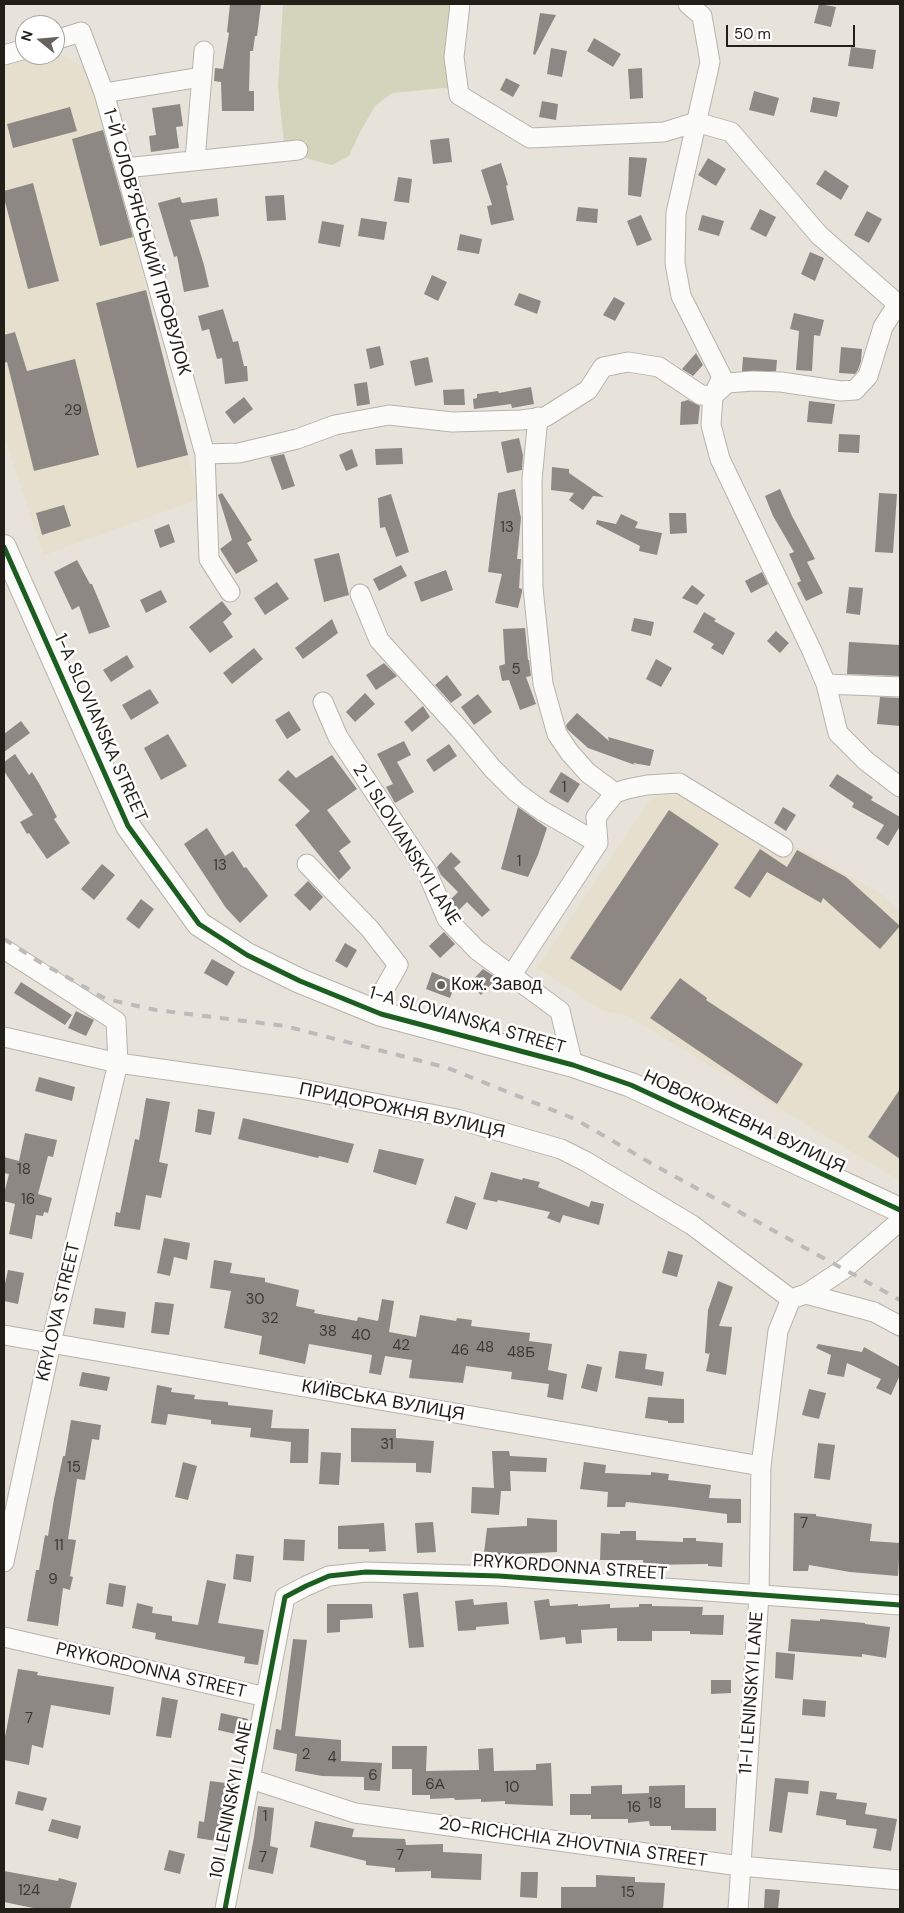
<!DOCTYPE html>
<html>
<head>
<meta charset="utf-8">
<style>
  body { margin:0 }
  #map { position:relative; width:904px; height:1913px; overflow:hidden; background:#e7e3da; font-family:"DM Sans",sans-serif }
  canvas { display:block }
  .frame { position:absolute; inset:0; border:5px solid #221f19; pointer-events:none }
  .north { position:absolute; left:15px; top:15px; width:50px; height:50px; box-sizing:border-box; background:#fff; border:1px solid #a7a5a3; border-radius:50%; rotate:287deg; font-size:14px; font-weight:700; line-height:20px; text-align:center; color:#221f19 }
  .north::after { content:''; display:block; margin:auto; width:18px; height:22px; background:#67645d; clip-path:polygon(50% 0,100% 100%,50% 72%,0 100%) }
  .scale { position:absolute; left:726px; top:25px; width:129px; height:22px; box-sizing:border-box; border:2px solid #221f19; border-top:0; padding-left:6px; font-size:15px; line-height:18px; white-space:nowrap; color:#221f19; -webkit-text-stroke:4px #fff; paint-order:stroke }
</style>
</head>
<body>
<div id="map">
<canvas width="904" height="1913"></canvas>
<div class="frame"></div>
<div class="north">N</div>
<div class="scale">50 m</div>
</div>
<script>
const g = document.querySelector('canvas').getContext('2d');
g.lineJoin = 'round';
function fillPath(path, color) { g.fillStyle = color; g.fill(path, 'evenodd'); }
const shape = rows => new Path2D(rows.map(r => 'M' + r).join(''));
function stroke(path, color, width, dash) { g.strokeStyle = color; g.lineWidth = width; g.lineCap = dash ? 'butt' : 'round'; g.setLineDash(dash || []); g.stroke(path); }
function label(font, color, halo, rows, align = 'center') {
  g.font = font + ' "DM Sans",sans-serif'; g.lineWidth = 5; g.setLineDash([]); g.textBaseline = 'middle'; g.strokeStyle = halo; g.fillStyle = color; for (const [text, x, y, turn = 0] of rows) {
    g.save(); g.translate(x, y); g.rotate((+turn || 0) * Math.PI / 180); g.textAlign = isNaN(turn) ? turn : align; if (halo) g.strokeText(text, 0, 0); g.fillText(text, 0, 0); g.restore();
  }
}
const built = shape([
  [55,51,87,69,104,121,199,499,44,555,4,435,4,65,32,55,55,55],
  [680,791,789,855,795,846,880,893,900,912,900,1181,626,1015,603,1011,537,968,652,797]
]);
const green = shape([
  [283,4,450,4,446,57,451,89,443,88,392,93,375,106,360,132,349,156,332,165,305,158,306,141,284,143,278,87]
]);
const building = shape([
  [230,4,261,4,257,36,255,36,253,51,250,51,249,91,254,91,254,111,222,111,221,82,214,81,215,68,223,69,229,33,227,32],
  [819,4,836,7,831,27,814,23],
  [540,13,556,15,535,55,533,54],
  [594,38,621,54,613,67,587,51],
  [851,47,876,50,873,69,848,66],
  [551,48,567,51,562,77,547,74],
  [642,68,643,98,630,99,628,69],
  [506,78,520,85,513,97,500,90],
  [754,91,779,98,774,116,749,110],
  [813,97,840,102,837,117,810,112],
  [542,101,558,104,556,120,539,117],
  [180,104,183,126,176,127,179,148,151,152,149,136,156,135,152,108],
  [70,107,77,131,13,148,7,124],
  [103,130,133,237,100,246,72,139],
  [449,138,452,162,433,164,430,140],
  [629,157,647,158,641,197,628,195],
  [708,158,726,169,716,186,698,175],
  [501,163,508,185,506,186,514,220,491,225,487,206,492,205,481,170],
  [825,170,849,186,841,200,816,184],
  [398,177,412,179,409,203,394,201],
  [33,183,59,281,28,289,4,198,4,191],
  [284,195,286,220,267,221,265,196],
  [180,197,182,203,217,198,219,216,190,220,204,265,209,287,184,292,177,256,174,257,158,203],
  [578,207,598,209,597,223,576,221],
  [760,209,776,217,766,237,750,229],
  [867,211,882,219,869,243,854,235],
  [641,215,652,240,637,246,627,221],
  [702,215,724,221,719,236,698,230],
  [361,218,387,222,384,240,358,236],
  [322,221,344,225,340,247,318,243],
  [460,234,482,239,479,254,457,250],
  [810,252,824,258,815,281,801,274],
  [432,275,447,282,438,301,424,294],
  [146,290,188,455,137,468,96,303],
  [519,293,541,301,537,314,514,305],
  [614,297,625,303,615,321,603,315],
  [223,309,233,342,238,341,244,366,247,366,248,381,225,384,222,358,217,359,209,329,202,331,198,316],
  [794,313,824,320,820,336,814,335,812,371,796,370,799,331,790,329],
  [15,332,27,371,75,359,99,455,34,471,7,362,4,363,4,335],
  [380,346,384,365,370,369,366,349],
  [841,347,862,349,861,361,858,370,855,374,839,373],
  [696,353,703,365,693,376,682,369],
  [428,357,433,382,415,386,410,361],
  [743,357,777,360,776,371,742,371],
  [367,382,370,404,357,406,354,384],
  [531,387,534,404,512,408,511,404,474,409,473,399,477,398,477,394,498,391,499,393],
  [464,389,465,405,444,405,443,390],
  [244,397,253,409,234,424,225,412],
  [688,400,700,406,698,424,680,425,681,402],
  [809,401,835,404,832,424,807,422],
  [839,434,860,435,859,453,838,452],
  [519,438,523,455,522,470,507,473,501,442],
  [402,448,403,464,376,465,375,449],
  [352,449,358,466,346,471,339,455],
  [284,454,295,486,282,490,270,457],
  [552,467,569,469,569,473,604,497,593,496,583,510,569,500,574,493,551,490],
  [515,489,521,518,517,559,521,559,519,588,522,589,522,592,518,608,495,603,502,574,488,572,498,493],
  [780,489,792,516,815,559,807,562,823,593,806,601,797,583,801,581,789,554,794,552,773,516,765,496],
  [222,493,252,540,247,543,258,561,236,574,220,549,232,540,218,495],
  [879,493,897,494,893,553,875,552],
  [391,494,409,552,396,557,385,527,380,528,378,498],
  [64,505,71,526,42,535,36,513],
  [669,513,686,513,687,533,670,534],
  [621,514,638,522,635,528,662,533,657,555,639,551,640,546,596,524,597,520,616,524],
  [169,524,175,542,160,548,154,530],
  [339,553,349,595,324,602,314,559],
  [77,560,90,584,92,584,110,627,89,634,79,606,72,610,54,572],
  [401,565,407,576,379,591,373,579],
  [446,570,453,590,421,602,414,582],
  [762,572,768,584,751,593,745,581],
  [277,582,289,599,265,615,254,598],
  [692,585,705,595,697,605,682,598],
  [849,587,863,588,860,615,846,613],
  [161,590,167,602,146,613,140,600],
  [222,601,232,614,223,622,233,637,210,653,189,627],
  [704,612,716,619,714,621,735,633,723,655,711,648,714,644,693,632],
  [634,618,654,622,651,636,631,631],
  [332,619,338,633,303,659,295,648],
  [525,628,528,660,529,660,531,676,526,677,536,704,520,710,509,680,502,681,499,666,505,664,503,629],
  [776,631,789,643,780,653,767,641],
  [849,642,900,645,900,676,847,674],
  [254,648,263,659,232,684,223,673],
  [127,655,134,667,111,682,103,670],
  [656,659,672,668,661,687,646,679],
  [384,663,397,676,376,690,366,675],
  [447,675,462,695,451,703,435,685],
  [150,689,159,703,131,720,122,705],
  [365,693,375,704,355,722,346,712],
  [478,694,492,712,474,725,461,707],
  [880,697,900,698,900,726,877,724],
  [423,706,430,717,412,732,404,722],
  [289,711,301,730,287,739,275,720],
  [577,713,609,741,608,737,654,750,650,766,633,763,635,765,588,748,567,729,566,725],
  [21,721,30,733,4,752,4,734],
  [168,734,187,766,161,780,144,748],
  [404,741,411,755,397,762,414,792,395,803,386,787,393,784,377,754],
  [449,744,457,756,434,772,426,760],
  [15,754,29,775,32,772,40,785,57,817,54,819,70,843,47,859,29,833,27,834,20,822,33,815,4,771,4,762],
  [332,755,357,789,327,810,351,842,339,851,351,868,339,880,295,825,310,811,278,780,288,770,296,778],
  [561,772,580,784,568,803,549,792],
  [837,774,873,797,871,800,900,817,900,826,888,846,876,838,884,825,852,807,854,803,829,786],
  [518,807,547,828,538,855,528,877,501,869],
  [783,807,796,815,786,831,774,823],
  [669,810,719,844,621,991,570,958],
  [207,828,225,856,233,851,244,868,246,867,268,896,240,923,226,908,184,844],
  [760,849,787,867,797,850,846,877,900,926,880,949,823,898,821,903,767,872,750,898,734,888],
  [451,852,461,862,454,868,490,910,482,917,467,902,459,910,452,903,451,899,458,892,441,875,437,867],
  [102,864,115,875,94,900,81,889],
  [308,881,323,897,310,911,294,895],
  [141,899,154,909,139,929,126,919],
  [444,932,455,944,440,958,429,946],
  [345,943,357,950,347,968,335,961],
  [212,959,235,972,227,986,204,973],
  [483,969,497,978,481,995,469,984],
  [432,972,456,982,450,998,426,989],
  [680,978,707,998,706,1000,803,1064,777,1104,650,1018],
  [21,982,72,1015,65,1025,14,993],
  [76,1011,94,1020,86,1036,68,1028],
  [39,1077,75,1087,72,1101,35,1091],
  [900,1089,900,1159,868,1137],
  [146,1098,170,1102,159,1162,168,1164,161,1198,146,1195,140,1230,114,1226,116,1212,120,1213,135,1139,139,1140],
  [198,1109,215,1112,211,1135,195,1132],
  [243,1118,354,1144,348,1163,319,1156,318,1158,238,1139],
  [25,1133,57,1140,53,1157,48,1156,38,1194,52,1198,48,1213,44,1212,43,1216,36,1215,32,1239,9,1234,15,1204,4,1201,4,1194,9,1174,4,1173,4,1157,19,1161],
  [379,1149,424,1159,416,1185,373,1172],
  [491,1172,522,1180,523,1178,540,1182,538,1187,589,1207,591,1201,604,1204,599,1225,563,1215,560,1223,547,1218,550,1212,498,1200,497,1202,483,1199],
  [455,1196,476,1203,467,1230,446,1223],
  [164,1238,190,1243,187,1260,174,1257,170,1276,157,1273],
  [668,1251,683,1255,677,1277,662,1273],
  [214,1260,232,1263,230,1273,265,1278,265,1282,299,1290,296,1306,315,1310,314,1313,357,1321,358,1317,378,1321,382,1299,394,1301,389,1332,416,1337,420,1315,456,1321,457,1318,472,1320,471,1326,530,1333,529,1341,552,1344,548,1370,567,1374,563,1400,547,1397,549,1384,511,1379,512,1372,466,1366,463,1383,409,1378,412,1360,385,1356,381,1375,369,1373,372,1355,309,1344,305,1364,259,1354,262,1336,224,1328,231,1291,210,1288],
  [8,1270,24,1273,18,1304,4,1301,4,1288],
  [718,1281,733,1287,719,1326,732,1327,726,1375,706,1371,710,1352,709,1354,705,1353,708,1310],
  [155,1302,174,1304,169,1335,151,1333],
  [95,1308,126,1312,124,1328,93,1324],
  [818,1344,862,1352,864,1347,900,1367,900,1375,891,1395,876,1388,881,1379,847,1363,844,1377,827,1374,831,1355,816,1348],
  [619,1351,647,1354,645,1369,664,1372,662,1386,615,1378],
  [587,1364,602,1367,597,1392,581,1388],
  [82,1372,110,1377,107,1391,79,1386],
  [157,1385,172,1388,171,1392,195,1395,194,1399,228,1402,228,1405,273,1410,271,1428,309,1429,308,1463,290,1463,291,1442,250,1437,251,1428,211,1424,211,1420,168,1414,166,1425,151,1423],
  [809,1389,826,1393,819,1419,802,1415],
  [648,1397,684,1399,684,1423,668,1423,668,1421,645,1418],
  [71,1420,101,1425,99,1440,92,1439,85,1480,77,1479,68,1539,76,1540,70,1576,73,1577,70,1590,63,1588,58,1626,27,1621,36,1570,39,1570,45,1535,48,1536,54,1499,63,1456,65,1456],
  [351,1428,396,1429,396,1438,434,1441,431,1473,416,1472,416,1463,351,1462],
  [818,1443,835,1445,830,1480,814,1478],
  [492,1451,509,1451,510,1456,547,1458,546,1472,510,1471,511,1491,501,1491,499,1515,471,1513,472,1487,494,1488],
  [321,1452,341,1453,339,1485,319,1484],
  [183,1462,197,1466,188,1500,175,1497],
  [584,1462,606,1465,605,1473,651,1475,651,1472,669,1474,668,1480,711,1485,709,1498,741,1499,741,1523,727,1523,727,1514,674,1507,626,1502,625,1507,607,1507,608,1492,580,1489],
  [794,1513,816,1514,816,1516,872,1524,870,1541,900,1543,898,1576,850,1572,809,1565,808,1571,793,1571],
  [527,1518,557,1520,557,1552,498,1555,484,1553,487,1528,527,1526],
  [433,1522,436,1552,417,1553,415,1523],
  [384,1523,386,1551,369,1552,369,1549,338,1549,338,1526],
  [620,1531,636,1531,636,1540,683,1542,683,1538,696,1538,696,1541,723,1543,722,1567,708,1566,708,1564,643,1565,643,1560,600,1560,601,1533,620,1534],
  [284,1539,305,1540,304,1561,283,1560],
  [236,1554,254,1556,251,1582,233,1579],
  [207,1580,226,1584,218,1623,264,1630,258,1665,244,1663,245,1657,155,1639,156,1633,132,1628,137,1603,153,1607,152,1613,172,1616,172,1621,198,1625],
  [109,1583,126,1586,123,1607,106,1604],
  [418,1592,424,1647,409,1648,403,1594],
  [473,1599,474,1605,507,1602,509,1624,476,1627,476,1630,458,1631,455,1601],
  [549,1599,550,1606,578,1604,578,1606,610,1604,610,1608,639,1607,639,1604,652,1604,652,1606,703,1607,702,1615,724,1615,723,1635,690,1634,690,1631,652,1631,652,1641,617,1641,617,1628,581,1630,582,1643,566,1644,565,1637,540,1640,534,1601],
  [327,1604,372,1604,373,1618,340,1620,340,1632,327,1633],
  [791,1619,820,1621,820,1619,865,1623,865,1624,890,1627,886,1658,862,1654,862,1657,788,1651],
  [293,1639,307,1640,295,1736,341,1740,341,1761,382,1763,380,1791,364,1790,364,1777,322,1776,295,1771,297,1754,273,1749,276,1729,281,1730],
  [776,1652,795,1654,793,1680,775,1678],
  [18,1669,38,1672,37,1675,114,1687,110,1715,51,1705,43,1748,32,1745,29,1765,4,1760,4,1742],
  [711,1680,731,1680,731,1693,711,1694],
  [162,1697,178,1700,171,1738,156,1736],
  [803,1699,826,1701,825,1717,802,1715],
  [221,1713,248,1719,244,1736,218,1730],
  [392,1746,427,1746,426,1771,479,1770,478,1749,493,1748,494,1771,536,1770,536,1764,551,1763,553,1806,505,1804,505,1801,481,1802,481,1799,455,1800,454,1798,430,1799,430,1795,412,1795,412,1769,392,1769],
  [775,1778,809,1781,808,1794,788,1792,782,1833,769,1831],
  [210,1781,234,1784,232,1802,229,1802,223,1842,197,1838,199,1821,204,1822],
  [622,1785,622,1794,649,1793,649,1786,685,1785,685,1808,716,1808,716,1831,671,1830,671,1826,650,1826,649,1821,628,1823,628,1819,591,1819,591,1815,570,1815,570,1794,591,1794,591,1786],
  [18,1791,47,1798,43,1811,15,1804],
  [820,1791,837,1793,836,1799,867,1803,865,1814,897,1819,891,1851,873,1848,877,1829,846,1825,846,1820,816,1815],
  [258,1806,274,1808,270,1846,278,1848,273,1874,248,1869,254,1837],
  [52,1819,81,1826,78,1839,48,1831],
  [315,1821,354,1829,352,1837,405,1839,406,1845,443,1844,443,1852,482,1854,481,1880,431,1878,431,1871,395,1872,395,1868,366,1865,366,1861,310,1847],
  [169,1850,185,1854,180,1874,164,1870],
  [4,1871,58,1881,59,1878,77,1883,70,1909,38,1909,4,1902],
  [521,1872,538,1872,537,1898,520,1897],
  [596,1875,635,1877,635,1882,665,1883,663,1909,561,1909,561,1887,596,1887],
  [765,1889,780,1890,778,1909,764,1909]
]);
const minor = shape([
  [460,4,454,57,459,95,530,138,664,132,696,122,731,132,819,235,900,306],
  [688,4,702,16,710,62,676,213,675,263,681,296,722,377,713,396,711,425,720,459,812,651,826,684,838,733,866,761,900,787],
  [55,40,81,32,104,93,205,454,209,559,230,592],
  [4,55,25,49],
  [104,93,201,77],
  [195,160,204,51],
  [125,168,298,150],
  [538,417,532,480,533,588,543,684,557,734,570,753,588,773,615,793],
  [205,454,239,453,297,439,335,425,389,415,452,422,521,420,545,417,588,390,603,367,628,362,659,367,701,395,713,396,727,383,753,381,781,382,841,391,855,390,868,376,883,327,897,305],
  [360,594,379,640,463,733,492,768,516,792,541,810,598,843],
  [826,684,900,687],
  [323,702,338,737,427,872,447,919,477,950,560,1011,573,1065],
  [307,864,370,929,398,965,381,995,381,1014],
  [4,949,116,1021,118,1063,51,1343,4,1562],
  [511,976,598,843,596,817,615,793,627,789,647,785,679,783,783,847],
  [4,1037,118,1063,296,1088,457,1119,561,1149,585,1161,692,1225,791,1299,806,1294,844,1269,900,1221],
  [806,1294,874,1312,900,1326],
  [4,1335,761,1466],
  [4,1637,266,1697],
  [251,1779,355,1813,740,1866,900,1880],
  [225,1909,285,1597,306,1586,329,1576,366,1572,499,1576,900,1605],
  [738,1909,759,1595,761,1466,778,1331,791,1299]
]);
const tertiary = shape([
  [4,547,128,826,199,924,247,955,300,981,381,1014,573,1065,631,1085,900,1210]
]);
const rail = shape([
  [4,939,38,961,106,999,156,1010,285,1026,448,1068,575,1119,654,1165,900,1300]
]);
const cycleway = shape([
  [4,547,128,826,199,924,247,955,300,981,381,1014,573,1065,631,1085,900,1210],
  [225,1909,285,1597,306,1586,329,1576,366,1572,499,1576,900,1605]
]);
const markers = [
  [441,985,5,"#67645d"]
];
const numberNames = [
  ["29",73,411],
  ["13",507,528],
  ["5",516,670],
  ["1",564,788],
  ["1",519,862],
  ["13",220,866],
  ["18",24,1170],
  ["16",28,1200],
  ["30",255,1300],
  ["32",270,1319],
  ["38",328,1332],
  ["40",361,1336],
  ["42",401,1346],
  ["48",485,1348],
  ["46",460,1351],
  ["48Б",521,1353],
  ["31",387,1445],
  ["15",74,1468],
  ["7",804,1524],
  ["11",59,1546],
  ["9",53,1580],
  ["7",29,1719],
  ["2",306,1755],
  ["4",332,1758],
  ["6",373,1776],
  ["6А",435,1785],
  ["10",512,1788],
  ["18",655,1804],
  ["16",634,1808],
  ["1",265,1817],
  ["7",400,1856],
  ["7",263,1858],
  ["124",29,1891],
  ["15",628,1893]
];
const streetNames = [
  ["1-Й СЛОВ’ЯНСЬКИЙ ПРОВУЛОК",146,242,74],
  ["1-A SLOVIANSKA STREET",100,728,66],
  ["2-I SLOVIANSKYI LANE",406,845,58],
  ["1-A SLOVIANSKA STREET",467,1021,16],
  ["ПРИДОРОЖНЯ ВУЛИЦЯ",402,1111,12],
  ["НОВОКОЖЕВНА ВУЛИЦЯ",744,1122,25],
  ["KRYLOVA STREET",59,1312,-77],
  ["КИЇВСЬКА ВУЛИЦЯ",383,1401,10],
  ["PRYKORDONNA STREET",570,1568,4],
  ["PRYKORDONNA STREET",151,1671,13],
  ["11-I LENINSKYI LANE",752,1693,-86],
  ["10I LENINSKYI LANE",232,1800,-79],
  ["20-RICHCHIA ZHOVTNIA STREET",573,1843,8]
];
const poiNames = [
  ["Кож. Завод",451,985]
];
fillPath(built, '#e6dfcd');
fillPath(green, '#d2d4bb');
fillPath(building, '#8d8883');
stroke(minor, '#b6b3ab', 21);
stroke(tertiary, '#b6b3ab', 26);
stroke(minor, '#fbfbf9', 19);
stroke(tertiary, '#fbfbf9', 24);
stroke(rail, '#bcbbb9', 4, [9, 9]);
stroke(cycleway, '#1b5e20', 5);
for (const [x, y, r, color] of markers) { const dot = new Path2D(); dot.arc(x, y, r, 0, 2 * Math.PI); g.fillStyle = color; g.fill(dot); stroke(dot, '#fff', 2); }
label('15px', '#3d3934', null, numberNames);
label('18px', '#221f19', '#fff', streetNames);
label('18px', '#221f19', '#fff', poiNames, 'left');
</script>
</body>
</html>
